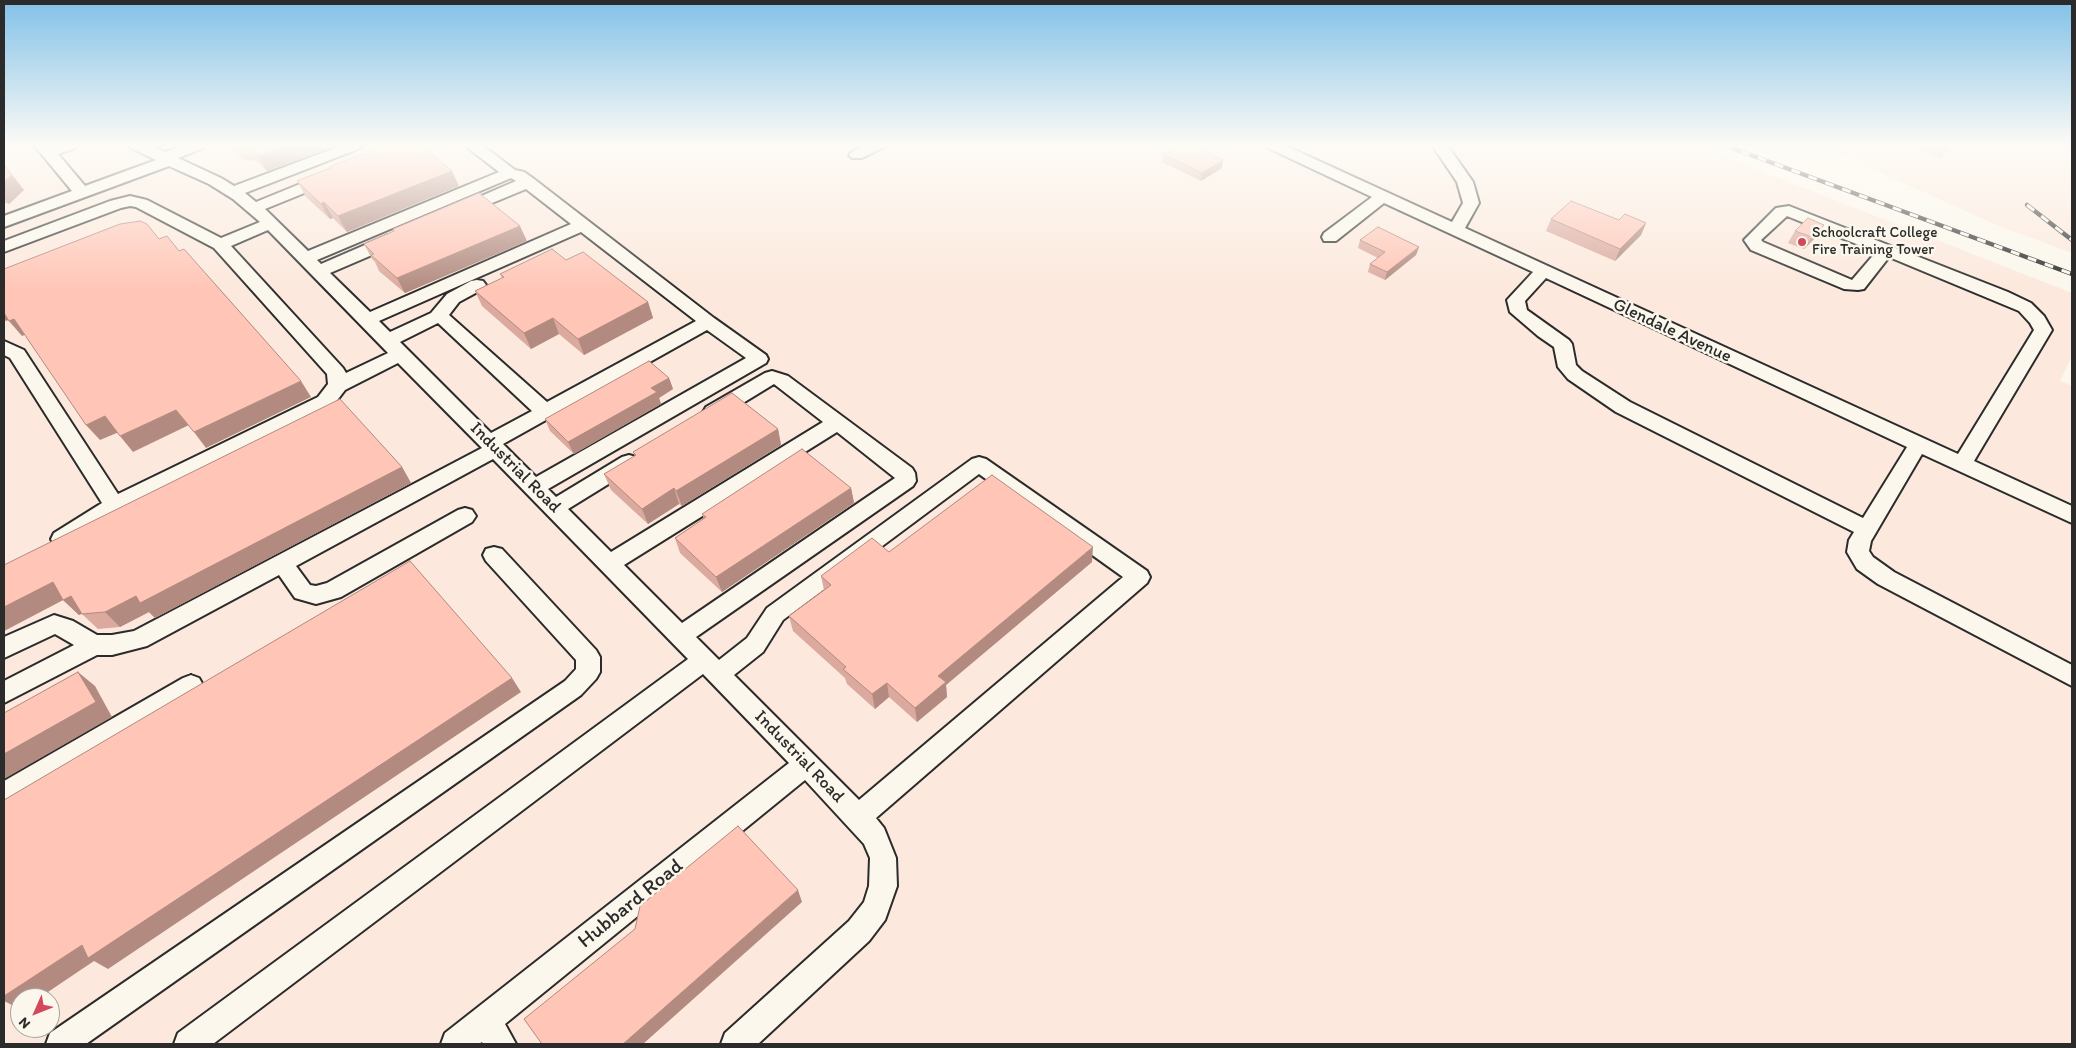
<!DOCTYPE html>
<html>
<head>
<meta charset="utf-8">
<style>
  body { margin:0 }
  #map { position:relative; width:2076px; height:1048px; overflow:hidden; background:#fbf7ec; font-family:Itim,sans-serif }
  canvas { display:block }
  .frame { position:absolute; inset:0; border:5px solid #2b2b2b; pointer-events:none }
  .north { position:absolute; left:10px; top:988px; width:50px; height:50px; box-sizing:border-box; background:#fbf7ec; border:1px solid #a8a59f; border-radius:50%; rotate:226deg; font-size:14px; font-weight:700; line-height:20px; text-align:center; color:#2b2b2b }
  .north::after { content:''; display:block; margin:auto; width:18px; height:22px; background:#d1495b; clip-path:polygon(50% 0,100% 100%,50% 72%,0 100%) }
</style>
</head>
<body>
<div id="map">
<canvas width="2076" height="1048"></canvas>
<div class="frame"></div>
<div class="north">N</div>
</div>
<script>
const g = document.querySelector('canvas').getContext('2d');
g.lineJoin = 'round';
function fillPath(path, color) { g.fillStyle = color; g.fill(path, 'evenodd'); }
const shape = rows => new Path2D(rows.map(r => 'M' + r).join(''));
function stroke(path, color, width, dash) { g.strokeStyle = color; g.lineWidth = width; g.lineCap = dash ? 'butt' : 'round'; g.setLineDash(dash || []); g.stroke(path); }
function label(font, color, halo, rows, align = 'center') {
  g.font = font + ' Itim,sans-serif'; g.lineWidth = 5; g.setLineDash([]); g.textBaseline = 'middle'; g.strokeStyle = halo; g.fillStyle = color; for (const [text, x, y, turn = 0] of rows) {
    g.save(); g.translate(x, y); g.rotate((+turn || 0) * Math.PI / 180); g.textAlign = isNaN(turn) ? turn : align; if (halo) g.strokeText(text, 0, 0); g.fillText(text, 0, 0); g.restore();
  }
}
const built = shape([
  [4,145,1695,145,2072,293,2072,356,2060,381,2072,386,2072,1044,4,1044],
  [20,998,50,998,50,1028,20,1028],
  [1820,145,2072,145,2072,253,1994,224]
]);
const minor = shape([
  [34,145,77,145,75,148,58,154,85,186,156,160,131,148,129,145,148,145,165,152,186,145,206,145,204,148,178,158,221,178,234,186,343,145,363,145,361,148,245,193,256,202,322,175,334,175,336,178,334,181,265,209,308,251,499,172,468,148,466,145,482,145,515,170,524,172,534,179,714,318,766,355,768,359,766,363,548,489,556,497,622,457,629,455,636,457,639,462,636,467,568,509,611,552,823,422,774,384,720,417,713,419,706,417,703,412,706,407,765,373,772,371,788,376,912,468,915,473,916,481,913,486,696,637,719,660,747,638,767,608,972,459,979,457,986,459,1147,571,1150,577,1147,583,876,818,884,828,896,858,897,886,885,920,869,941,758,1044,721,1044,725,1033,849,921,864,902,869,886,870,858,864,844,805,780,505,1024,516,1044,483,1044,482,1042,479,1044,441,1044,445,1033,789,763,703,674,213,1044,174,1044,178,1033,688,659,493,459,296,566,310,585,316,586,327,583,458,510,465,508,472,510,476,516,472,522,341,597,316,604,295,598,279,575,147,646,112,655,97,655,4,703,4,681,74,645,55,634,4,658,4,637,54,615,73,621,97,635,112,635,134,631,482,448,398,363,345,390,332,407,121,511,70,545,62,547,54,545,51,539,54,533,102,503,10,358,4,355,4,341,24,350,118,494,318,397,328,384,327,374,214,248,136,207,130,206,121,208,4,252,4,241,110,201,130,196,147,200,221,238,260,222,233,199,209,184,169,166,4,227,4,216,72,191,34,145],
  [511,178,516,181,456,207,454,210,456,213,462,215,468,213,526,189,571,224,370,312,330,273,400,243,402,239,400,235,388,235,321,264,317,260,511,178],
  [268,230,388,353,346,373,343,368,231,246,268,230],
  [581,232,696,321,547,402,449,315,459,302,483,289,486,285,483,281,477,280,471,281,447,294,431,313,390,332,379,321,581,232],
  [438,323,532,411,491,433,400,342,438,323],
  [707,330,746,358,536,477,503,444,707,330],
  [837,432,895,478,682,623,624,565,837,432],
  [979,474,1123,577,859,800,734,675,763,652,783,620,979,474],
  [866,145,885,145,882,148,862,158,852,158,849,155,852,152,866,145],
  [1265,145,1284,145,1452,222,1463,203,1457,182,1432,145,1447,145,1473,182,1479,203,1465,228,1958,454,2034,330,2030,323,2019,311,1889,257,1864,289,1858,290,1844,289,1751,250,1744,240,1776,208,1789,206,2008,292,2031,303,2044,316,2052,330,1974,461,2072,506,2072,523,1922,454,1871,541,1869,551,1873,557,1894,572,2072,665,2072,686,1878,584,1857,569,1847,552,1849,540,1854,532,1616,412,1568,379,1558,367,1554,347,1538,336,1510,312,1507,300,1533,272,1384,203,1336,241,1324,241,1322,237,1324,233,1372,197,1268,148,1265,145],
  [1787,216,1876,252,1852,280,1763,242,1761,240,1787,216],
  [1546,278,1907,447,1863,518,1630,402,1582,371,1576,365,1572,344,1569,340,1527,310,1525,301,1546,278],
  [494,547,502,549,596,650,600,657,600,672,596,679,581,695,86,1044,46,1044,50,1033,565,681,576,669,576,660,486,561,483,555,486,549,494,547],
  [191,675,199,678,203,685,199,692,13,802,4,806,4,781,183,678,191,675]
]);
const rail = shape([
  [1724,145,2072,274],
  [2027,205,2072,240]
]);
const wall = shape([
  [230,145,339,145,267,171,256,161,242,159],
  [1904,145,1952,145,1941,158],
  [1163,154,1222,168,1201,181,1162,162],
  [4,165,24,190,9,204,6,203,4,204],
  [297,181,459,186,347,232,333,218,330,219,306,197],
  [1551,219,1619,220,1646,223,1641,235,1615,261,1546,231],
  [1824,225,1817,236,1804,249,1788,243,1795,231],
  [393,229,527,241,405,293,379,271,375,262,372,259,364,244,393,231],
  [1360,240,1419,247,1416,255,1385,280,1368,272,1370,264,1378,258,1358,248],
  [566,260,648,302,653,318,584,355,559,334,531,349,482,306,475,291,502,278,500,274],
  [669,378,673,389,659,398,661,404,574,454,550,431,545,419],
  [778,429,781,445,682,506,679,504,648,524,611,490,604,474,635,456,633,452],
  [402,467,411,483,155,618,149,612,120,627,98,629,82,614,79,615,63,600,4,631,4,565],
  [851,488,854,503,722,592,680,553,675,538,704,519,702,514],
  [889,552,1092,562,946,685,947,697,917,722,889,697,875,709,847,684,845,678,793,631,789,616,824,590,821,576]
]);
const shadedWall = shape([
  [289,145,339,145,267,171,258,156],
  [1950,145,1952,145,1941,158,1949,146],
  [1223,160,1222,168,1201,181,1202,173],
  [452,171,459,186,347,232,338,216],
  [12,175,24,190,9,204,4,198,4,182],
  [324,202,333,218,330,219,321,204],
  [1646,223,1641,235,1615,261,1620,249],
  [1824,225,1817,236,1804,249,1812,237],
  [520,226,527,241,405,293,397,278],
  [1419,247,1416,255,1385,280,1387,272],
  [648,302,653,318,584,355,578,339],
  [4,311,11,319,6,321,4,319],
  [553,318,559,334,531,349,524,333],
  [14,319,27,334,22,336,9,321],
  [669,378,673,389,659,398,661,404,574,454,568,442,651,388],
  [301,381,311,397,206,448,194,432],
  [176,410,189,425,133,452,120,436],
  [105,416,119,432,100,440,86,425],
  [778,429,781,445,682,506,676,491],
  [402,467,411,483,155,618,149,612,120,627,105,612,136,596],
  [674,488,679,504,648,524,642,509],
  [851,488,854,503,722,592,716,577],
  [1093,547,1092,562,946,685,947,697,917,722,915,708,938,676],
  [53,582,71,596,87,611,79,615,63,600,4,631,4,607],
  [78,672,95,686,112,717,4,779,4,754],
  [512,678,521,692,108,969,94,961,39,998,20,998,20,1009,4,1001,4,996,82,945],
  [887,683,889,697,875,709,872,694],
  [798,890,802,902,643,1044,623,1044]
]);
const building = shape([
  [237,145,289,145,258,156,247,146,237,145],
  [386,145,420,145,452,171,338,216,324,202,321,204,297,181,330,168,329,167,386,145],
  [1179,145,1192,145,1223,160,1202,173,1163,154,1179,145],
  [4,165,12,175,4,182,4,165],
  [479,193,520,226,397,278,371,255,374,254,364,244,394,231,393,229,479,193],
  [1571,201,1619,220,1625,214,1646,223,1620,249,1551,219,1571,201],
  [1808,218,1824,225,1812,237,1795,231,1808,218],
  [140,221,147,224,159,239,167,236,179,251,184,249,301,381,194,432,176,410,120,436,105,416,86,425,14,319,9,321,4,313,4,269,120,224,140,221],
  [1378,227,1419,247,1387,272,1370,264,1385,252,1360,240,1378,227],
  [552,249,566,260,583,252,648,302,578,339,553,318,524,333,475,291,504,277,500,274,552,249],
  [649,361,669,378,651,388,657,392,568,442,545,419,649,361],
  [732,393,778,429,676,491,674,488,642,509,604,474,636,455,633,452,732,393],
  [340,399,402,467,140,603,136,596,105,612,82,614,71,596,63,600,53,582,4,607,4,565,340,399],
  [802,449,851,488,716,577,675,538,706,517,702,514,802,449],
  [992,475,1093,547,938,676,946,682,915,708,887,683,872,694,843,669,846,667,789,616,831,585,821,576,872,538,889,552,992,475],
  [410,561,512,678,88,958,82,945,4,996,4,800,410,561],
  [78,672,96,702,4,754,4,713,78,672],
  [738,826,798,890,623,1044,542,1044,524,1019,635,929,640,906,738,826]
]);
const markers = [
  [1802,242,5,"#d1495b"]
];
const farPoinames = [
  ["Schoolcraft College",1812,233],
  ["Fire Training Tower",1812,250]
];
const streetNames = [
  ["Glendale Avenue",1672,331,25],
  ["Industrial Road",515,468,45],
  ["Industrial Road",799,757,46]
];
const nearStreetnames = [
  ["Hubbard Road",631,904,-39]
];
fillPath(built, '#fce8dc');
stroke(minor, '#2b2b2b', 4);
fillPath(minor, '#fbf7ec');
stroke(rail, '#2b2b2b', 4.5);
stroke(rail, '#fbf7ec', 3, [9]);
fillPath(wall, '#dba99d');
fillPath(shadedWall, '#b28a7f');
fillPath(building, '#ffc5b6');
stroke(building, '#b28a7f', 1);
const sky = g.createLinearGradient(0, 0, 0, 291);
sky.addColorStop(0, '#82c1e8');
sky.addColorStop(0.5, '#fdfbf6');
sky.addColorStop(1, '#fdfbf600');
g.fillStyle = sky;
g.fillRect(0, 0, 2076, 291);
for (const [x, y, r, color] of markers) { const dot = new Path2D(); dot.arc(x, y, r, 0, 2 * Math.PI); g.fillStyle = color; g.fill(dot); stroke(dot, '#fbf7ec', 2); }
label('15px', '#2b2b2b', '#fbf7ec', farPoinames, 'left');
label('18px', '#2b2b2b', '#fbf7ec', streetNames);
label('21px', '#2b2b2b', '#fbf7ec', nearStreetnames);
</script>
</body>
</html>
